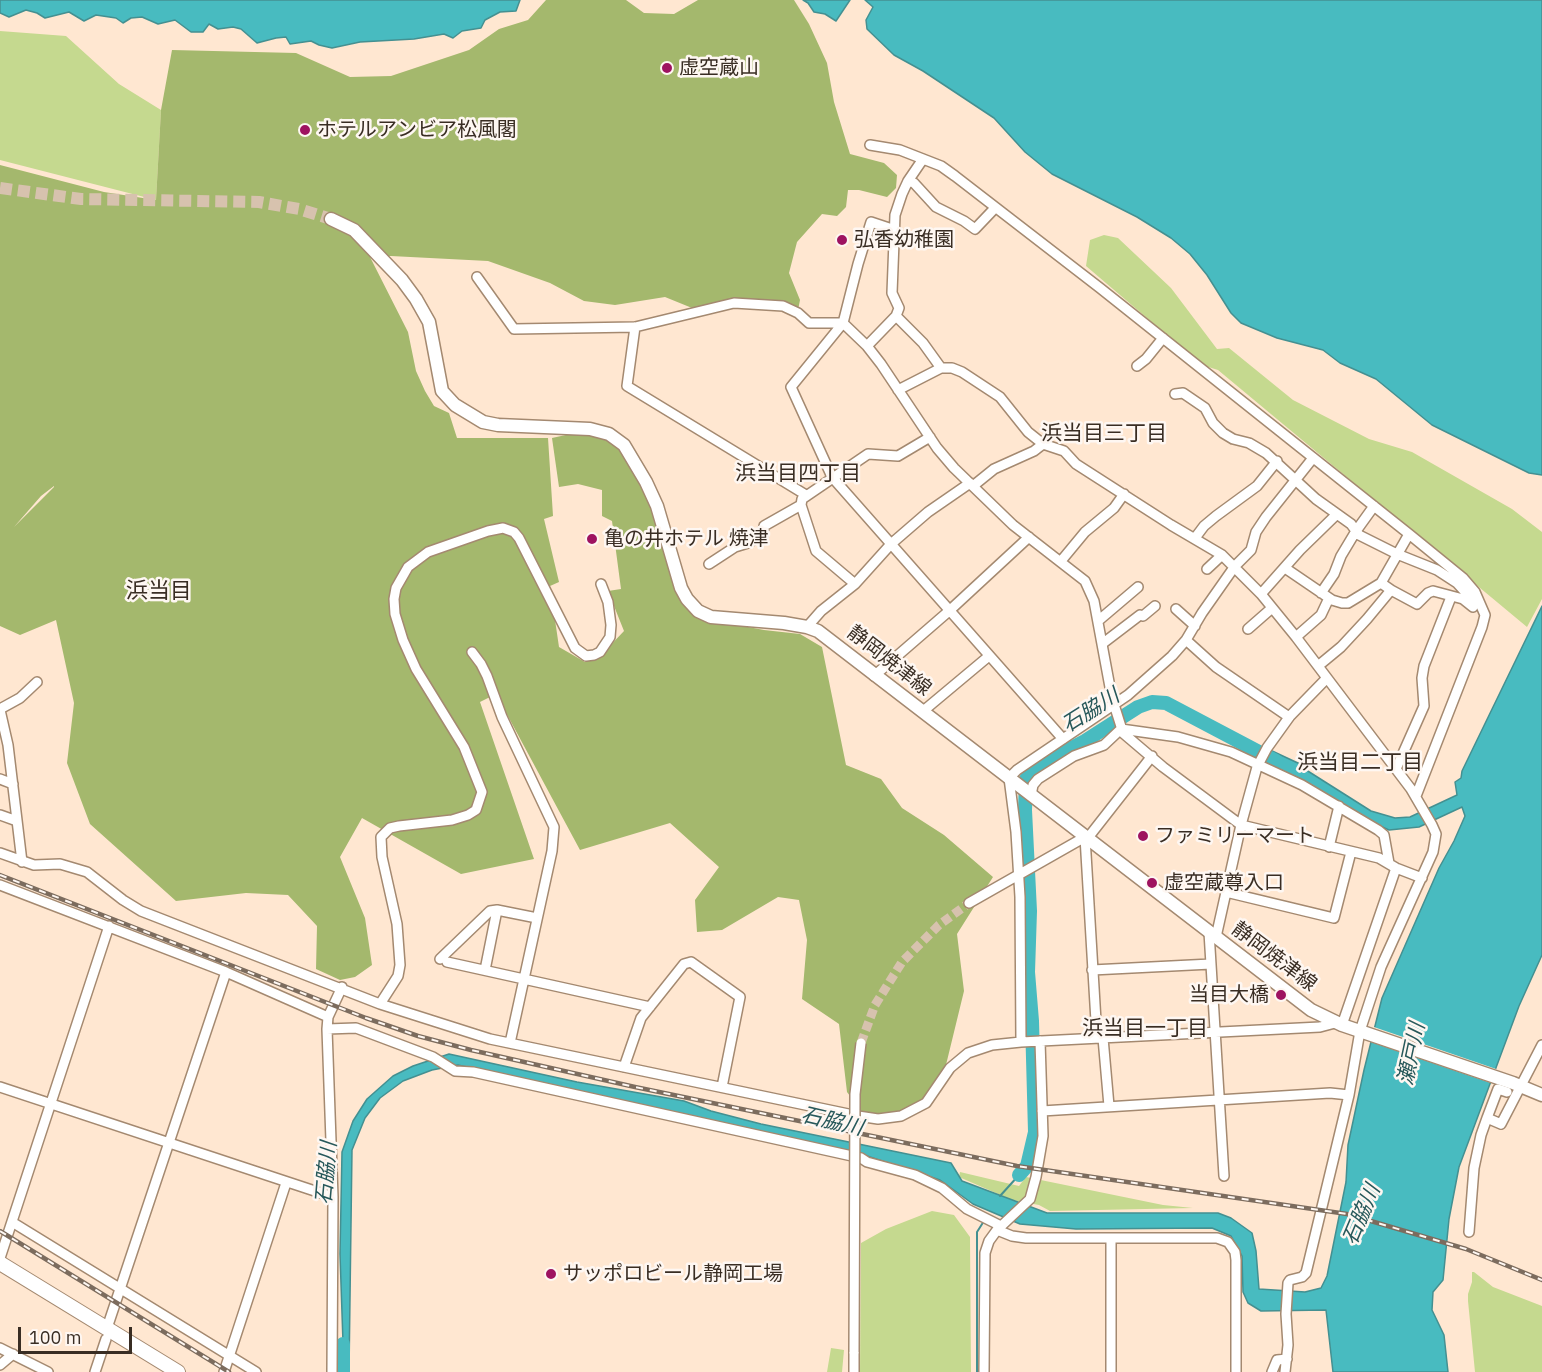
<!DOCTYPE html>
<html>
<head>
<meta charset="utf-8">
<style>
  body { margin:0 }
  #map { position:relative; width:1542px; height:1372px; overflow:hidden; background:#ffe7d1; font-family:"IBM Plex Sans",sans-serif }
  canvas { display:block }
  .scale { position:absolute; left:18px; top:1327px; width:114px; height:27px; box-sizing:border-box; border:3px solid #392d23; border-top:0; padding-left:8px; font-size:18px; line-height:21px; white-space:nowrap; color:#392d23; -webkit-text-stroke:4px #fef7f2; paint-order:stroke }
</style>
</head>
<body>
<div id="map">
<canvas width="1542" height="1372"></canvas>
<div class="scale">100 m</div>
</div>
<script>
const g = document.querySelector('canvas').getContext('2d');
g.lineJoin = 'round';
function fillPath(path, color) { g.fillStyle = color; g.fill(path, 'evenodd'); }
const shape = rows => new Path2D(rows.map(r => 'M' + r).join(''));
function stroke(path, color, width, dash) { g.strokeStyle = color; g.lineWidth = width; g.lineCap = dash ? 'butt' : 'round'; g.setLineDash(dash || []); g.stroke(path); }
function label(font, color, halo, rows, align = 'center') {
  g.font = font + ' "IBM Plex Sans","Noto Sans JP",sans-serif'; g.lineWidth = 5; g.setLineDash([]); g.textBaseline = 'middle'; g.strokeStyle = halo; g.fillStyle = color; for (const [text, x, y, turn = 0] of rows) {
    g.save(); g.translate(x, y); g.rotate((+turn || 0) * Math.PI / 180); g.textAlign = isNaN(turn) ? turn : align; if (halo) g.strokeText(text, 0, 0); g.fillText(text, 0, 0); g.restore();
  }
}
const green = shape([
  [0,31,66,36,119,84,161,110,156,200,0,160],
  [1104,235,1118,238,1171,288,1217,349,1229,348,1293,400,1369,439,1412,452,1512,509,1542,532,1542,599,1527,627,1218,370,1202,365,1086,266,1090,240],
  [960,1172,1019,1186,1026,1177,1163,1205,1193,1208,1050,1211,1039,1205,1012,1200,959,1177],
  [932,1211,954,1215,970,1237,971,1372,860,1372,861,1243,886,1229],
  [1472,1272,1474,1272,1493,1287,1542,1306,1542,1372,1475,1372,1468,1301,1468,1294,1472,1282],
  [831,1348,844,1350,842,1372,827,1372]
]);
const forest = shape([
  [546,0,626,0,644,13,674,14,698,0,794,0,809,24,827,63,834,102,850,154,884,163,897,175,896,188,887,197,859,190,848,190,846,207,837,216,822,214,797,242,789,273,800,300,798,310,767,302,697,310,665,297,615,305,584,301,550,283,488,261,391,256,370,257,408,332,416,371,425,391,434,406,449,413,457,438,548,438,553,516,544,519,559,582,550,586,559,647,585,662,605,651,624,631,608,591,621,589,612,521,602,516,602,490,578,484,559,487,552,438,584,431,611,438,645,488,681,602,701,618,764,630,800,634,822,647,846,765,881,779,902,808,944,835,993,877,957,934,964,991,945,1069,922,1100,903,1110,885,1117,862,1112,847,1092,839,1024,802,999,807,940,799,900,778,897,722,930,697,932,695,900,719,867,670,823,580,850,496,694,480,702,534,859,461,874,362,818,340,857,365,918,372,965,355,977,340,980,316,969,317,926,288,895,246,893,176,901,90,824,67,763,74,703,56,620,20,635,0,626,0,165,104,192,156,200,161,110,172,50,296,53,350,77,391,76,469,50,499,29,528,20],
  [54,486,54,487,14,527,41,496]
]);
const water = shape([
  [0,0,520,0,516,11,500,12,485,20,481,28,462,31,453,38,444,34,414,39,360,42,332,48,319,45,311,41,290,44,286,37,276,38,257,43,241,29,233,27,218,29,209,24,203,32,191,32,175,20,158,24,142,17,131,18,123,23,116,18,96,15,84,21,69,12,45,18,37,13,26,10,9,17,0,13,0,0],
  [803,0,850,0,836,21,825,14,814,12,808,3,803,0],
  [865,0,1542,0,1542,475,1529,473,1432,425,1376,379,1340,363,1323,350,1277,338,1241,323,1231,313,1207,275,1190,254,1171,238,1137,217,1052,174,1025,152,994,118,923,71,894,55,867,29,866,20,873,7,865,0],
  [1542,606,1542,955,1519,1006,1459,1167,1449,1219,1443,1280,1433,1292,1432,1310,1444,1335,1448,1372,1333,1372,1326,1310,1261,1311,1248,1303,1243,1292,1242,1256,1231,1236,1212,1228,1076,1229,1020,1224,973,1204,940,1180,864,1155,458,1065,432,1070,403,1081,380,1098,365,1118,352,1150,349,1372,344,1372,340,1254,342,1152,353,1121,367,1099,393,1076,413,1066,449,1054,577,1082,684,1101,711,1111,761,1124,951,1163,962,1181,1047,1213,1218,1213,1231,1218,1252,1233,1256,1251,1259,1289,1305,1292,1321,1288,1327,1276,1346,1182,1348,1145,1364,1070,1382,998,1439,868,1454,841,1465,816,1462,807,1419,827,1389,830,1369,821,1304,783,1305,781,1263,762,1270,750,1300,764,1303,768,1371,811,1395,818,1410,817,1457,795,1455,782,1461,778,1462,771,1542,606]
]);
const pier = shape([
  [1371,1026,1499,1070,1494,1084,1368,1041]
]);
const stream = shape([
  [1000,1196,1019,1175],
  [977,1372,977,1232,984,1221]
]);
const river = shape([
  [1019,1175,1027,1166,1035,1132,1032,1021,1028,972,1030,911,1025,810,1026,779,1036,767,1085,741,1138,707,1152,702,1166,703,1276,761],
  [343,1372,343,1344]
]);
const minorTunnel = shape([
  [861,1043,875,1005,902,962,939,925,969,903]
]);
const majorTunnel = shape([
  [0,188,81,199,259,202,299,209,331,219]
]);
const minor = shape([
  [870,145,900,150,941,166,955,176,1100,288,1409,534,1463,578,1475,592,1485,615,1482,627,1416,796],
  [908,181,923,159],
  [477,277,514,329,635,327,734,303,783,306,798,313,809,323,843,323,858,264,871,222,895,230],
  [896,316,923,343,941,368],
  [635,327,627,386,806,495],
  [867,346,896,316,899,308,892,293,895,215,902,194,908,181,914,183,936,207,964,221,975,229,995,208],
  [1137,366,1146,359,1163,338],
  [898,390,941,368,952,368,962,372,1000,397,1028,432,1043,444,1064,451,1076,464,1171,525,1222,555,1261,594,1296,637,1411,789,1432,825,1436,834,1433,852,1381,967,1360,1031,1349,1095,1306,1273,1302,1277,1290,1280,1288,1283,1286,1314,1288,1345,1285,1372],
  [1175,394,1183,393,1205,408,1213,423,1223,433,1233,439,1249,443,1266,453,1316,499,1351,524,1359,535,1397,554,1437,570,1457,583,1468,595,1473,606],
  [973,486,994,469,1034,451,1043,444],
  [1195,538,1204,526,1216,516,1257,486,1277,461],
  [1061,561,1085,532,1114,508,1124,494],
  [709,564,735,547,748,543,763,534,764,526,801,505],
  [1285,568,1332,600,1342,603,1348,603,1381,583,1409,534],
  [1207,569,1222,555],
  [855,584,816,551,801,505,802,499,868,454,898,456,930,437],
  [1391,590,1417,604,1428,593,1433,591,1463,599,1473,607],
  [1321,593,1334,574,1341,556,1356,531,1374,506],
  [1261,594,1300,550,1337,514],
  [1176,609,1195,626],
  [1098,621,1138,587],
  [807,627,821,611,855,584,891,544,928,512,970,483],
  [1248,629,1272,608],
  [1296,637,1321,615,1329,598],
  [1186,640,1216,667,1289,717],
  [1102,644,1140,615,1143,616,1155,606],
  [472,652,481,664,487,676,502,717,554,827,552,851,510,1043],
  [1318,666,1341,647,1367,619,1391,590,1381,583],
  [874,676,949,611,1029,537],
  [0,709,20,698,37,682],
  [0,710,8,745,22,862],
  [922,712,989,656],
  [1121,729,1178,737,1231,752,1302,785,1378,830,1384,835,1389,863],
  [1063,739,832,477,791,387,843,323,867,346,881,364,937,448,954,468,1013,525,1085,581,1094,601,1112,698,1123,733,1163,767,1241,825,1379,858,1396,868,1422,878],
  [1396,769,1424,706,1422,678,1424,666,1451,597],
  [0,779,13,784],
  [1031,795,1033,785,1038,779,1074,756,1104,745,1121,729],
  [0,815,17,821],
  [1087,839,1152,756],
  [1329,847,1339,806],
  [0,853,34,865,60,864,87,872,123,900,141,911,380,1004,490,1039,858,1116,878,1119,901,1116,926,1103,950,1068,968,1053,992,1045,1021,1042,1020,897,1016,832,1009,778,1017,770,1128,695,1172,656,1186,640,1202,613,1235,566,1251,550,1256,532,1266,517,1313,458],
  [0,885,226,972,328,1017],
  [1226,892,1334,918,1351,852],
  [969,903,1085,837,1097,1038],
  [1209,932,1224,1176],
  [1216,937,1241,825,1257,767,1267,748,1290,716,1327,678],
  [440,959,490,911,497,910,537,918],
  [447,962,650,1007],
  [485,970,497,910],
  [1092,970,1211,964],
  [380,1004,398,976,400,965,397,924,382,857,381,837,390,828,399,826,452,820,468,815,476,810,482,792,464,747,416,669,403,640,395,614,394,599,396,588,408,567,428,552,488,531,503,528,514,532,519,538,575,648,586,656,594,655,600,652,610,637,611,625,608,602,601,584],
  [1342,1025,1396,868],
  [327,1029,356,1028,433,1057,455,1071,473,1072,861,1158,867,1162,915,1175,942,1188,967,1209,1001,1226],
  [1103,1038,1109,1106],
  [1021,1042,1320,1027,1335,1023],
  [624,1067,641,1018,684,964,691,962,740,997,722,1087],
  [0,1087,333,1197],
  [1042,1111,1330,1093,1349,1095],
  [1487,1118,1498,1089,1507,1092],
  [12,1222,256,1372],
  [997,1230,1012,1236,1026,1238,1217,1238,1228,1242,1235,1252,1236,1260,1236,1372],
  [1469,1232,1474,1168,1481,1135,1487,1118,1501,1124,1542,1045],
  [0,1258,109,926],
  [107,1328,226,972],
  [0,1348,48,1372],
  [0,1365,13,1354],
  [95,1372,106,1339],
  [224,1372,286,1183],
  [332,1372,333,1197,327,1029,328,1017,342,987],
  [854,1372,854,1352],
  [984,1372,985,1253,989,1241,997,1230,1030,1199,1036,1177,1043,1136,1040,1041],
  [1111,1372,1111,1238],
  [1272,1372,1277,1360,1287,1359]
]);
const major = shape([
  [331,219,354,230,402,280,416,299,429,322,442,391,455,405,483,422,498,425,590,429,609,434,624,445,646,482,657,506,681,588,687,599,698,611,711,617,784,623,807,627,818,631,1311,1010,1342,1025,1513,1083,1542,1095]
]);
const highway = shape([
  [0,1263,178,1372]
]);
const rail = shape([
  [0,875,366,1018,418,1036,471,1050,635,1087,1017,1166,1347,1214,1466,1249,1542,1280],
  [0,1231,229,1372]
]);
const minorBridge = shape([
  [854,1352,855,1094,861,1043]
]);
const markers = [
  [667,68,6,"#9e1360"],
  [305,130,6,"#9e1360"],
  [842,240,6,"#9e1360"],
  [592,539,6,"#9e1360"],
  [1143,836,6,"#9e1360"],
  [1152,883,6,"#9e1360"],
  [1281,995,6,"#9e1360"],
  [551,1274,6,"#9e1360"]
];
const poiNames = [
  ["虚空蔵山",679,68],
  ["ホテルアンビア松風閣",317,130],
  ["弘香幼稚園",854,240],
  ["亀の井ホテル 焼津",604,539],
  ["ファミリーマート",1155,836],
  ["虚空蔵尊入口",1164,883],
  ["当目大橋",1269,995,"right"],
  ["サッポロビール静岡工場",563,1274]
];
const streetNames = [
  ["静岡焼津線",889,661,38],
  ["静岡焼津線",1274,957,37]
];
const neighbourhoodNames = [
  ["浜当目三丁目",1104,434],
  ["浜当目四丁目",798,474],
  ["浜当目二丁目",1360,763],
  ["浜当目一丁目",1145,1029]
];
const waterNames = [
  ["石脇川",1091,711,-32],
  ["瀬戸川",1412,1054,-78],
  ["石脇川",832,1122,13],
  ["石脇川",327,1173,-85],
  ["石脇川",1362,1215,-67]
];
const quarterNames = [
  ["浜当目",159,592]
];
fillPath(green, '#c5d98f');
fillPath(forest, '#a4b86d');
fillPath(water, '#48bbc0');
stroke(water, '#449091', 1.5);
fillPath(pier, '#ffe7d1');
stroke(stream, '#449091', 2);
stroke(river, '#48bbc0', 14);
stroke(minorTunnel, '#d7c2ae', 9, [9, 4.5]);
stroke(majorTunnel, '#d7c2ae', 12, [12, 6]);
stroke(minor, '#a48970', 12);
stroke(major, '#a48970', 15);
stroke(highway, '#a48970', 16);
stroke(minor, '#fff', 9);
stroke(major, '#fff', 12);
stroke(highway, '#fff', 14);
stroke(rail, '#7c6c5e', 4.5);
stroke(rail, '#fef7f2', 2, [7]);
stroke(minorBridge, '#a48970', 12, []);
stroke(minorBridge, '#fff', 9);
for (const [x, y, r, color] of markers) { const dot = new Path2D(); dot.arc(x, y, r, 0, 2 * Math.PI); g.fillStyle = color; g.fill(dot); stroke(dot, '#fef7f2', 2); }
label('20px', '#392d23', '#fef7f2', poiNames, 'left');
label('20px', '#392d23', '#fef7f2', streetNames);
label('21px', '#392d23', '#fef7f2', neighbourhoodNames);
label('italic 21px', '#27585a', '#fef7f2', waterNames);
label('22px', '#392d23', '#fef7f2', quarterNames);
</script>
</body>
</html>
